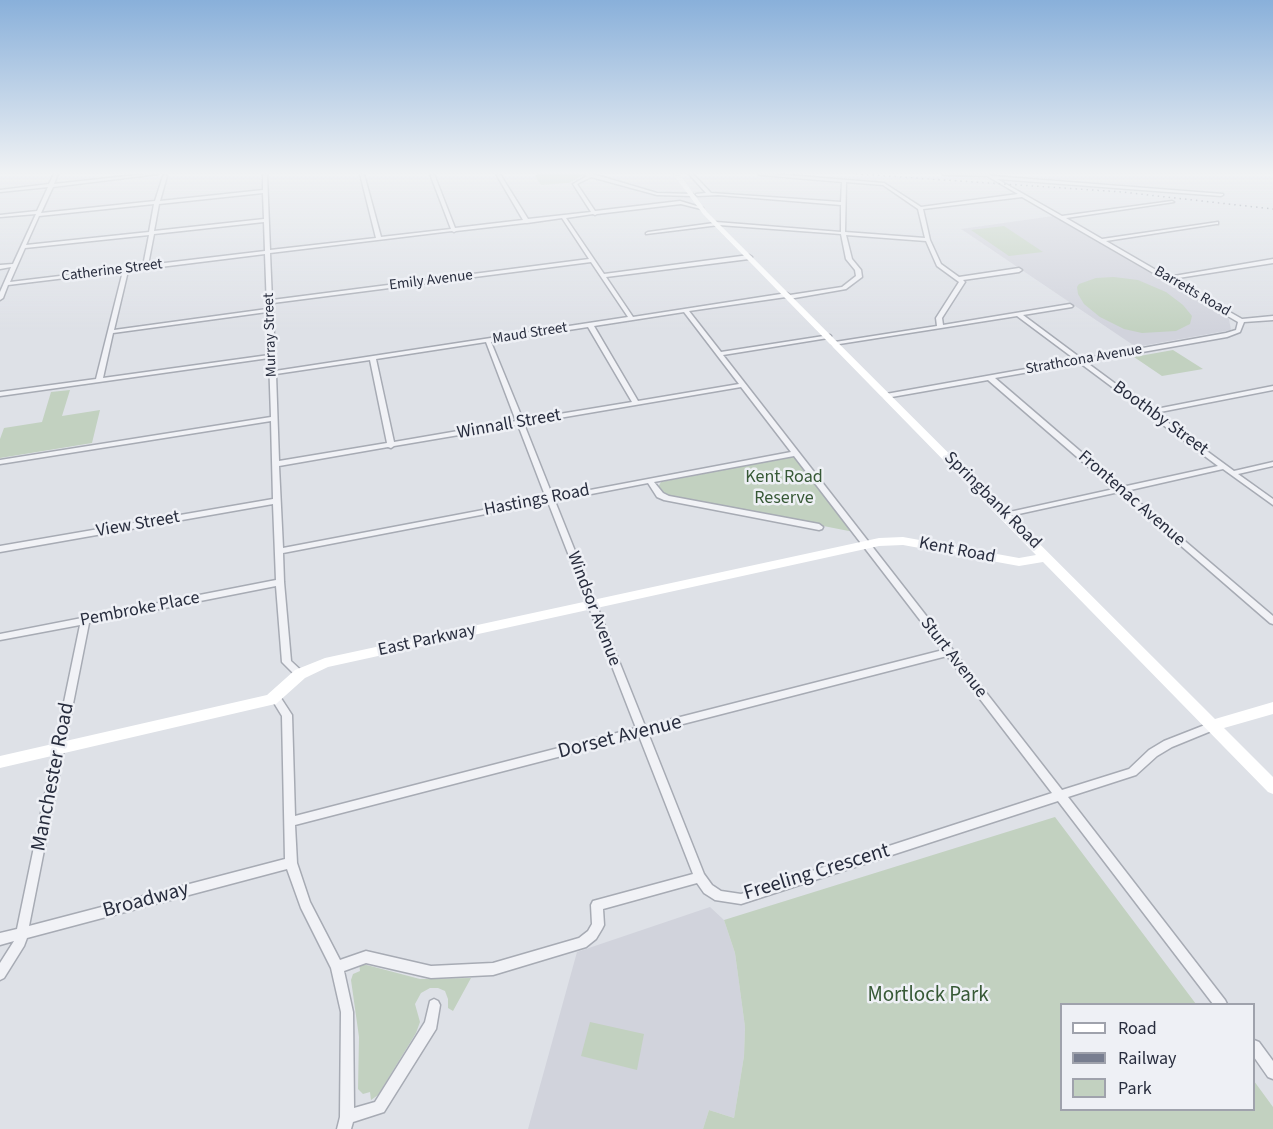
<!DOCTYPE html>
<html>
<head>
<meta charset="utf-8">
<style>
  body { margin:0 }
  #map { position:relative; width:1273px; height:1129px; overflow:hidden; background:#dee1e7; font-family:"Source Sans 3",sans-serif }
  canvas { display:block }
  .legend { position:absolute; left:1060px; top:1003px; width:195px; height:108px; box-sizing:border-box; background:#eef0f5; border:2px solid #9fa2ac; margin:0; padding:8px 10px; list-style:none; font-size:18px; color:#282d3e }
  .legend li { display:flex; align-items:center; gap:12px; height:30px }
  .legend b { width:30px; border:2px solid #9fa2ac }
</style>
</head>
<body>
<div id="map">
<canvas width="1273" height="1129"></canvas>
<ul class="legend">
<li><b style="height:8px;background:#fff"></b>Road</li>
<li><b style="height:8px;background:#787e90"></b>Railway</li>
<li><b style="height:16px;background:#c2d1c0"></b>Park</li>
</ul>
</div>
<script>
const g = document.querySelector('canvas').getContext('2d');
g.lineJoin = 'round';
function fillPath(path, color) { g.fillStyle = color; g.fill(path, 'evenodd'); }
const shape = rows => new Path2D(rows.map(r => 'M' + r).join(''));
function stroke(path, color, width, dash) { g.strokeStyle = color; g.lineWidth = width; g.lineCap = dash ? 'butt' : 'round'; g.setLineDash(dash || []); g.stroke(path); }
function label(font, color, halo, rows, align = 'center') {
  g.font = font + ' "Source Sans 3",sans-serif'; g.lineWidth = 5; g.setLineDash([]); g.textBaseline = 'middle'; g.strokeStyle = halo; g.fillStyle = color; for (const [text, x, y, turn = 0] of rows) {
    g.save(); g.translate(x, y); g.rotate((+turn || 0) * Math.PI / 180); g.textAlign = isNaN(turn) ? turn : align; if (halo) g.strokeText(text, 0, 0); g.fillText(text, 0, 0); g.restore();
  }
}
const built = shape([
  [1053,216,1229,319,1231,330,1136,347,961,229],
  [710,907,724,920,735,953,745,1027,744,1056,734,1118,709,1110,703,1129,528,1129,577,952]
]);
const green = shape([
  [538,174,579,174,584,175,569,183,541,185,535,176],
  [1004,226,1043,252,1009,256,971,230],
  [1114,277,1138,280,1166,292,1183,305,1192,316,1190,324,1176,331,1142,333,1124,329,1100,317,1084,304,1078,294,1077,287,1079,284,1096,278],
  [1173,350,1203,369,1162,376,1134,357],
  [70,390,62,416,100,410,92,443,0,458,0,439,4,428,42,422,51,392],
  [796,456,854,532,670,496,662,493,658,487,661,482],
  [1055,817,1196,1004,1062,1004,1062,1110,1254,1110,1254,1081,1273,1107,1273,1129,703,1129,709,1110,734,1118,744,1056,745,1027,735,953,724,920],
  [359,963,420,979,471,978,453,1011,448,1008,448,999,445,991,438,988,430,988,421,993,415,1004,420,1022,416,1033,378,1095,371,1100,370,1092,363,1094,358,1089,359,1037,351,980,353,974,360,971],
  [590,1022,644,1034,637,1070,581,1056]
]);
const street = shape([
  [54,174,58,174,54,184,145,174,158,174,53,187,41,213,155,201,163,176,165,175,167,176,160,201,263,190,263,174,267,174,270,250,376,238,360,174,364,174,381,237,451,229,430,174,434,174,455,228,523,220,496,174,500,174,528,219,591,212,573,184,587,176,583,174,593,174,657,193,693,194,693,195,691,196,657,195,591,177,577,184,595,211,680,201,703,208,701,209,681,204,597,214,595,215,593,214,566,218,604,274,749,255,752,257,749,259,606,277,633,317,787,293,790,295,842,287,856,276,855,270,846,259,841,234,719,225,646,234,646,233,648,232,714,223,716,222,841,232,841,205,718,195,698,196,696,195,696,194,706,193,689,174,693,174,711,193,841,202,842,182,760,175,758,174,774,174,884,183,921,207,1018,194,987,176,944,175,942,174,990,174,992,176,1223,194,1223,195,1221,196,997,179,1062,216,1172,201,1174,202,1066,218,1102,239,1218,222,1218,224,1216,224,1106,241,1168,277,1273,259,1273,263,1172,279,1242,319,1273,316,1273,320,1244,322,1240,332,1227,337,1086,362,1151,410,1273,386,1273,390,1155,413,1234,471,1273,462,1273,466,1238,474,1273,499,1273,505,1223,469,1126,491,1273,616,1273,624,1270,623,1119,492,1005,517,1002,517,1001,515,1005,513,1114,489,988,380,886,398,883,396,886,394,1076,360,1017,316,833,345,832,344,835,342,937,326,936,318,959,282,937,266,926,241,846,235,852,259,861,270,862,277,846,289,789,299,786,297,689,311,721,352,830,335,831,336,828,338,723,355,1062,790,1129,769,1149,750,1164,741,1210,723,1213,722,1216,723,1218,726,1216,729,1172,747,1157,756,1136,775,1068,797,1225,1000,1227,1004,1213,1004,1058,801,741,904,715,900,704,893,697,883,603,909,604,925,602,929,596,939,586,947,493,975,431,978,366,963,344,971,353,1012,354,1108,375,1102,425,1022,430,1001,434,999,438,1001,440,1005,436,1029,384,1112,353,1122,351,1129,337,1129,340,1117,341,1012,331,968,301,908,287,869,27,938,24,946,4,978,0,980,0,963,14,941,0,945,0,933,17,929,80,625,0,640,0,634,276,580,273,504,0,552,0,546,273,499,271,421,0,464,0,460,271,417,269,358,0,396,0,392,96,379,123,271,8,285,3,298,0,300,0,292,11,267,0,269,0,265,13,264,36,214,0,217,0,215,37,211,48,187,0,192,0,190,49,184,54,174],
  [846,182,883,185,918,209,925,238,845,232,846,182],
  [263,193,264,219,154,231,159,204,263,193],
  [1022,197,1238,322,1236,330,1226,333,1082,359,1023,315,1072,307,1073,306,1070,304,943,325,942,318,965,282,963,280,1019,272,1022,270,1019,268,959,277,941,264,930,240,923,209,1022,197],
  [154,204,149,232,26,245,39,216,154,204],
  [562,218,589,259,272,300,270,253,452,231,454,232,456,231,525,223,527,223,562,218],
  [264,222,265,251,148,265,154,234,264,222],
  [149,235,143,266,10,282,25,248,149,235],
  [265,254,267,309,114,330,128,271,265,254],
  [591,262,628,317,275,371,273,303,591,262],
  [267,312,269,355,103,378,113,333,267,312],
  [684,312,739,384,638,401,594,326,684,312],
  [588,327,632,402,523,420,491,342,588,327],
  [486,342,516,421,394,442,376,359,486,342],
  [370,360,387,443,279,461,276,374,370,360],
  [1080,363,1218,466,1122,487,995,378,1080,363],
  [741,387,791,452,553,497,524,424,741,387],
  [518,425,546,498,283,548,279,466,388,447,391,448,394,446,518,425],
  [794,456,943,650,645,726,555,501,648,483,657,497,664,500,819,530,822,529,823,527,819,524,669,496,663,493,654,482,794,456],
  [548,502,636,728,295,816,292,715,279,695,276,694,273,695,271,698,282,716,285,859,29,926,89,623,276,586,282,662,297,677,300,678,303,677,305,674,291,661,284,582,283,553,548,502],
  [947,656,1052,793,741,894,721,891,712,885,704,874,648,733,947,656],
  [639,736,693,874,593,901,591,905,592,924,588,931,579,938,493,963,431,966,366,951,340,960,310,902,297,863,295,825,639,736],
  [1254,1040,1259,1042,1273,1061,1273,1079,1268,1077,1254,1057,1254,1040]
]);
const secondary = shape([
  [673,174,679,174,707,212,1215,719,1273,702,1273,714,1224,728,1273,777,1273,794,1268,792,1043,562,1019,566,903,545,879,546,328,667,305,678,276,704,271,705,0,768,0,756,267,695,295,670,325,658,879,538,903,537,1019,558,1036,555,703,214,673,174]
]);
const rail = shape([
  [856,174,1122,192,1273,209]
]);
const farStreetnames = [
  ["Catherine Street",112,271,-7],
  ["Emily Avenue",431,281,-7],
  ["Barretts Road",1192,292,30],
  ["Maud Street",530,334,-9],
  ["Murray Street",271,335,-92],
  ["Strathcona Avenue",1084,360,-10]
];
const streetNames = [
  ["Boothby Street",1160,419,36],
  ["Winnall Street",509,425,-10],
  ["Frontenac Avenue",1131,499,41],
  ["Hastings Road",537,501,-11],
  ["Springbank Road",992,501,45],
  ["View Street",138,525,-10],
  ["Kent Road",957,551,11],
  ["Windsor Avenue",593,609,69],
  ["Pembroke Place",140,610,-11],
  ["East Parkway",427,641,-12],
  ["Sturt Avenue",953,658,52]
];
const parkNames = [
  ["Kent Road",784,478],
  ["Reserve",784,499]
];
const nearStreetnames = [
  ["Dorset Avenue",620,738,-14],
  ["Manchester Road",54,777,-79],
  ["Freeling Crescent",817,873,-17],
  ["Broadway",146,901,-15]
];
const nearParknames = [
  ["Mortlock Park",928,996]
];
fillPath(built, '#d1d3dc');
fillPath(green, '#c2d1c0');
stroke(street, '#a7abb4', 3);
fillPath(street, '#f1f2f6');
fillPath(secondary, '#fff');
stroke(rail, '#787e90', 1.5, [1.5, 4]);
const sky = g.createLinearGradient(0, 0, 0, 332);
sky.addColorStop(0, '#89b0da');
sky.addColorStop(0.52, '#f0f2f4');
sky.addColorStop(1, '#f0f2f400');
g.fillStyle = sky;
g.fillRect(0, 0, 1273, 332);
label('15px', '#282d3e', '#eef0f5', farStreetnames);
label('18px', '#282d3e', '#eef0f5', streetNames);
label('18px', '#375936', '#eef0f5', parkNames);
label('21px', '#282d3e', '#eef0f5', nearStreetnames);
label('21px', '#375936', '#eef0f5', nearParknames);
</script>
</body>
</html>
